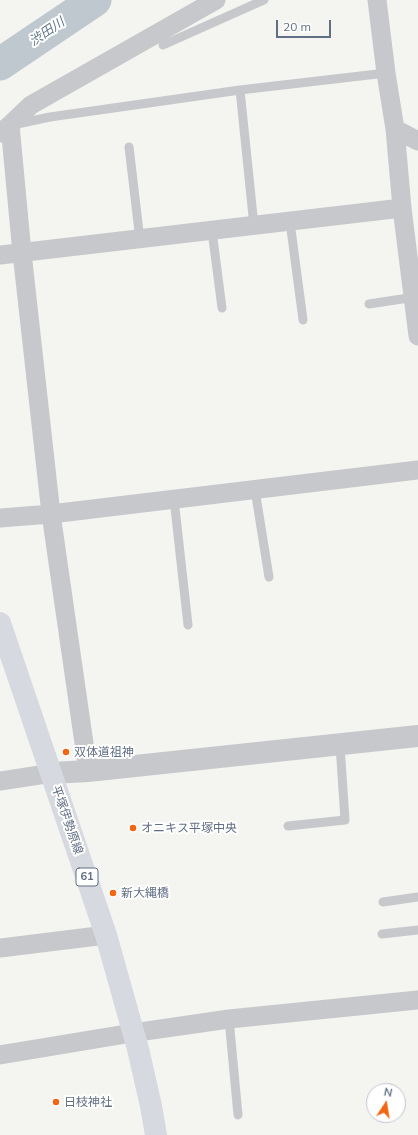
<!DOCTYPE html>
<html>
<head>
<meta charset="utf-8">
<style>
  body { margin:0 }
  #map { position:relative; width:418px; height:1135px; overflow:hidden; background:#f4f5f0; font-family:Mulish,sans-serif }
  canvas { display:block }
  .north { position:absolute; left:366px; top:1083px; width:40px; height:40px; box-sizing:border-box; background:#fff; border:1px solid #c0c5ce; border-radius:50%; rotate:12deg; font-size:11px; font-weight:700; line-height:16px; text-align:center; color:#616f84 }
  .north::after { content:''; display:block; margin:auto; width:14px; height:18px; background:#f16613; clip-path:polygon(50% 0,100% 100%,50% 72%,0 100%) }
  .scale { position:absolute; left:276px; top:20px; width:55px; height:18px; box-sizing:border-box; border:2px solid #616f84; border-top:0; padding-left:5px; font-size:12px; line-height:14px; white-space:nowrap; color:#616f84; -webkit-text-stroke:3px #fff; paint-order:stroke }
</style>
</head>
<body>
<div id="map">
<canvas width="418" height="1135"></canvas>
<div class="north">N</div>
<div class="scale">20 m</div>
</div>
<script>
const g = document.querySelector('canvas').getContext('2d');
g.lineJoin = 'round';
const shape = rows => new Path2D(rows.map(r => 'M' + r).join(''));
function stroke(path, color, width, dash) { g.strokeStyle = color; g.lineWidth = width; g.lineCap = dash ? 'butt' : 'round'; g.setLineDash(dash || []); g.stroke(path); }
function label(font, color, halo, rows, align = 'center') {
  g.font = font + ' Mulish,"Noto Sans JP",sans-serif'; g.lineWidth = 4; g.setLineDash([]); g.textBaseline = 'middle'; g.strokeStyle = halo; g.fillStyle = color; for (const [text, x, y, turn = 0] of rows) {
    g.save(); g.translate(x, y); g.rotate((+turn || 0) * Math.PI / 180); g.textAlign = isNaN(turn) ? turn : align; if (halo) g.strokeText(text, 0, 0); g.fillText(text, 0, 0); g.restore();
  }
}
const river = shape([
  [0,64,95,0]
]);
const service = shape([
  [163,45,264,0],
  [240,90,254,226],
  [17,124,50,117,240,90,386,73],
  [129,147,140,240],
  [290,222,303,320],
  [212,231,222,308],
  [369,304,415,297],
  [255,490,269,577],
  [174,499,188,625],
  [288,826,345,820,340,745],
  [383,902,418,897],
  [382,934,418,930],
  [229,1019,238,1115]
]);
const minor = shape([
  [377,0,386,73,395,129,402,208,418,336],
  [10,125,22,253,51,514,88,771],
  [395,129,418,141],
  [0,133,10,125,31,105,216,0],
  [0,255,402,208],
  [0,518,51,514,418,470],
  [0,781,52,773],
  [0,948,106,935],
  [0,1055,132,1033,229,1019,418,1000]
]);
const tertiary = shape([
  [52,773,88,771,418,736]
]);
const primary = shape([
  [0,623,106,935,138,1049,151,1106,156,1135]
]);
const markers = [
  [66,752,4,"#f16613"],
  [133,828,4,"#f16613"],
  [113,893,4,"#f16613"],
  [56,1102,4,"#f16613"]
];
const shields = [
  [87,877,22]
];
const shieldNames = [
  ["61",87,877]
];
const poiNames = [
  ["双体道祖神",74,752],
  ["オニキス平塚中央",141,828],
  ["新大縄橋",121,893],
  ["日枝神社",64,1102]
];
const streetNames = [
  ["平塚伊勢原線",67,820,71]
];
const waterNames = [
  ["渋田川",47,32,-34]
];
stroke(river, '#bfc8cf', 33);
stroke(service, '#c6c8cc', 9);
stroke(minor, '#c6c8cc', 19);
stroke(tertiary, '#c6c8cc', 22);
stroke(primary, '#d6d9df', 22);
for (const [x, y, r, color] of markers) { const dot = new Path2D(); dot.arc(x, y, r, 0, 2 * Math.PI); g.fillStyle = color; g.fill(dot); stroke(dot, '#fff', 1.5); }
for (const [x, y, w] of shields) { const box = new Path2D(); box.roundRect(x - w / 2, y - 9, w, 18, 3); g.fillStyle = '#fff'; g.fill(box); stroke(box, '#616f84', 1); }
label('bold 11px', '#616f84', null, shieldNames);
label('12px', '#616f84', '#fff', poiNames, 'left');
label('12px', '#616f84', '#fff', streetNames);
label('italic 13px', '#617888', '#fff', waterNames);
</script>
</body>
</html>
